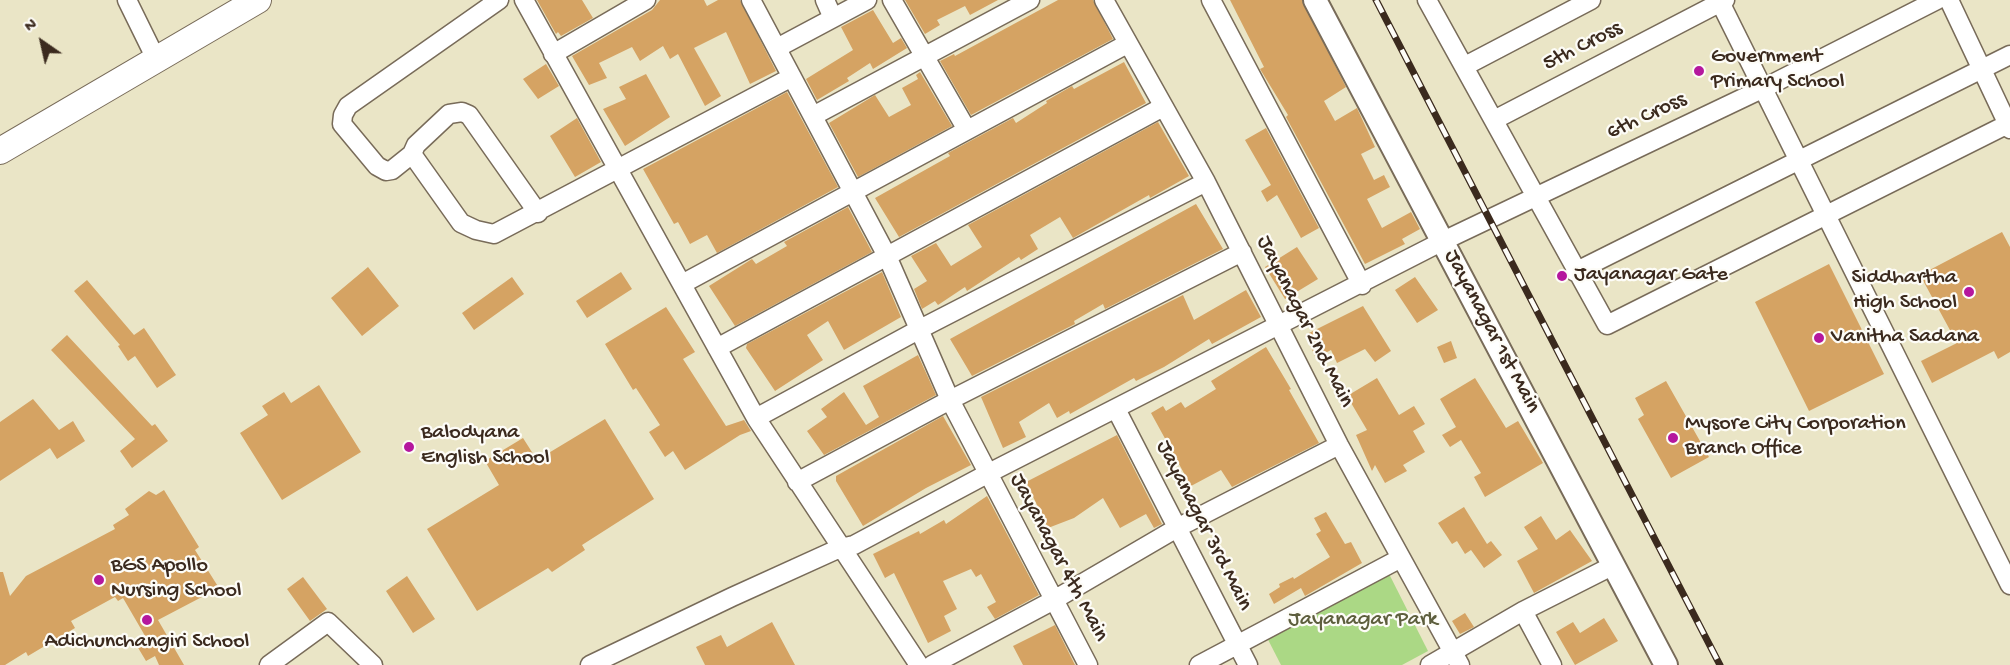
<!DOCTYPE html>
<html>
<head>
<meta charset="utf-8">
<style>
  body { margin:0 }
  #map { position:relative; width:2010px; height:665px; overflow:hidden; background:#eae5c6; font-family:"Gochi Hand",sans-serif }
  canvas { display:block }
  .north { position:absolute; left:12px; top:12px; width:60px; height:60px; -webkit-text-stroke:4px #fdfcf7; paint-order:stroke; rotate:326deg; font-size:16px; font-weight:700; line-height:24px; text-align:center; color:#3b2a1e }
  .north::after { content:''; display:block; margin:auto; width:21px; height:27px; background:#3b2a1e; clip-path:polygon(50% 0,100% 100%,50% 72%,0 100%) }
</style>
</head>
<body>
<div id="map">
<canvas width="2010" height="665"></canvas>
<div class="north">N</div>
</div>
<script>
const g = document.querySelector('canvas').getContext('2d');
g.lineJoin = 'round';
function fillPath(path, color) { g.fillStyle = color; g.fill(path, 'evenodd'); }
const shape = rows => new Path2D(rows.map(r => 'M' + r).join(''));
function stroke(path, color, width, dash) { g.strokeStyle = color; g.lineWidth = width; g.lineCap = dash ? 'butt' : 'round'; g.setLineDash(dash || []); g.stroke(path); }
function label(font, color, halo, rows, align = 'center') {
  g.font = font + ' "Gochi Hand",sans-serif'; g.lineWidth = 4.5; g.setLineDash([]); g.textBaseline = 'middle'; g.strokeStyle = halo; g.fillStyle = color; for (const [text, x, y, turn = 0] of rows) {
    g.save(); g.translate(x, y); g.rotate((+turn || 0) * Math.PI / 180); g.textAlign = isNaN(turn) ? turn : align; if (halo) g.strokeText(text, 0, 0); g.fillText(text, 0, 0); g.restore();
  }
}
const green = shape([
  [1383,562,1428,651,1402,665,1281,665,1261,626]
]);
const building = shape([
  [537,0,582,0,593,18,561,36,558,32,556,34],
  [660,0,704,0,707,6,718,0,740,0,776,71,750,84,726,32,694,48,721,96,705,106,678,54,670,59,663,46,640,61,632,47,599,63,607,78,589,85,572,56,652,10],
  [905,0,998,0,970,15,965,6,937,20,940,25,925,34],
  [1058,0,1093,0,1113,39,971,115,940,61,954,54,955,56],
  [1230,0,1302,0,1346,87,1324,101,1335,121,1357,108,1375,147,1361,154,1374,180,1384,175,1390,187,1367,199,1382,228,1411,212,1420,229,1402,239,1405,244,1365,264,1286,117,1288,115,1260,69,1264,67],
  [873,10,893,43,901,38,907,48,873,69,870,63,847,78,849,81,817,100,806,79,853,50,841,27],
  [1124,62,1146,103,899,237,875,198,950,156,948,153,1013,118,1016,123,1047,103,1046,101,1072,86,1074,89],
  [546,64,559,86,538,99,523,79],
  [920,72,952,126,858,177,829,123,875,95,889,117,911,105,902,88,918,79,916,75],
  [646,74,670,117,625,146,603,109,626,99,619,87],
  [787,92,838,187,717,253,707,235,690,244,678,222,674,224,643,169],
  [577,118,601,162,575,177,550,136],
  [1158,122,1189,176,1150,198,1149,195,1073,238,1060,217,1030,235,1038,249,1021,260,1019,257,967,291,965,287,938,305,935,301,922,309,914,289,927,281,911,256,936,243,951,266,982,247,968,225],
  [1266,128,1319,228,1301,238,1277,195,1267,202,1261,191,1271,185,1245,140],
  [1196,204,1223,249,1105,309,1103,304,1074,321,1075,324,972,376,950,339],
  [848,207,872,252,735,326,709,286,752,259,756,264,787,246,784,242],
  [2002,232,2010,247,2010,352,1998,359,1994,351,1932,383,1921,361,1957,343,1920,275],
  [1297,247,1318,279,1285,299,1265,267],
  [1829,264,1884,374,1809,411,1755,302],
  [368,267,399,306,362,336,331,298],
  [621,272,632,289,587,318,576,301],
  [882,272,901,317,844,350,828,321,807,335,823,360,775,391,746,348,747,344],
  [512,277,524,294,474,330,462,313],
  [1415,277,1438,310,1417,323,1395,290],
  [87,280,134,335,144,328,176,375,157,388,135,356,128,361,118,346,120,345,74,291],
  [1246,290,1261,317,1212,344,1209,339,1164,367,1136,381,1134,378,1070,414,1069,411,1057,418,1049,403,1019,422,1026,437,1003,448,981,397,1183,295,1194,320],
  [1363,306,1391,351,1375,362,1365,349,1337,363,1331,350,1316,358,1305,335],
  [666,307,695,352,683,359,726,426,744,420,751,431,740,435,685,470,673,451,665,457,649,432,660,425,636,388,633,390,605,344],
  [67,335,152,426,155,424,168,441,132,468,120,451,135,439,51,350],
  [1451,341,1457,358,1444,363,1437,347],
  [1266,347,1291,389,1289,390,1319,443,1232,487,1221,470,1191,486,1151,413,1163,406,1166,411,1181,402,1185,408,1216,389,1211,381],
  [918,355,936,395,824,455,807,431,827,417,821,409,844,392,866,425,879,417,863,386],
  [1377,378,1399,415,1414,406,1425,424,1413,431,1425,452,1403,465,1407,471,1385,483,1375,465,1372,471,1356,435,1367,430,1347,396],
  [1475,378,1506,428,1518,421,1543,463,1485,497,1474,477,1481,473,1461,440,1450,447,1442,435,1456,427,1440,399],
  [1666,381,1709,457,1671,478,1638,419,1644,415,1635,398],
  [319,385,361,452,282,500,240,433,268,415,262,406,284,392,291,403],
  [33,399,59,430,73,421,85,441,57,459,50,448,0,481,0,422],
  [943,416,971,465,926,488,863,526,836,481,836,476],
  [605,419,654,499,582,545,585,550,552,572,548,568,477,611,427,529,499,485,485,461,523,438,537,460],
  [1117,435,1162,524,1154,528,1146,514,1120,528,1103,498,1074,518,1048,528,1026,482],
  [164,490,199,547,195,550,219,588,158,620,184,665,159,665,155,656,146,661,137,646,148,641,123,598,118,601,115,597,71,621,75,628,28,656,26,652,5,665,0,665,0,572,3,572,10,596,26,576,115,529,113,525,129,515,125,509,149,491,156,495],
  [987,496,1039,595,995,619,987,607,996,602,981,574,976,577,971,569,943,581,957,609,944,616,951,631,928,643,894,573,885,578,873,554,919,531,920,534,944,520,946,524],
  [1464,507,1487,544,1491,541,1502,555,1484,568,1471,550,1465,554,1457,541,1452,544,1438,523],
  [1326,512,1345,544,1351,542,1362,563,1305,596,1301,588,1274,604,1269,594,1280,587,1279,584,1293,577,1294,579,1330,557,1316,534,1321,531,1314,518],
  [1541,516,1556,540,1570,530,1592,561,1534,593,1517,561,1538,549,1524,527],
  [407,576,435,619,413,633,386,591],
  [303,577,327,609,310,621,287,589],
  [1465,613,1474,627,1460,634,1452,621],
  [1604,618,1618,641,1575,665,1556,632,1573,622,1580,633],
  [772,622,795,665,705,665,696,647,721,635,727,647],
  [1055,625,1075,665,1023,665,1013,646]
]);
const minor = shape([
  [127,0,156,59],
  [499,0,348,106,343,115,342,124,377,166,386,171,392,170,412,154,416,145,449,114,462,112,469,115,538,213],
  [524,0,756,418,919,665],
  [751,0,887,256,950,400,1088,665],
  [825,0,833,18],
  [892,0,967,130],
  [1104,0,1206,182,1339,445,1460,665],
  [1211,0,1362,285],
  [1427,0,1607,325,2010,123],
  [1719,0,2010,585],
  [1949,0,2010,129],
  [777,48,867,0],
  [553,54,646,0],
  [1465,66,1591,0],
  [813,116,1030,0],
  [1494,120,1725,0],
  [412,154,461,223,476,230,494,234,792,77],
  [1575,272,2010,55],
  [682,284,1127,44],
  [717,348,1163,107],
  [1116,409,1248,665],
  [756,418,920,329,1206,182],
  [797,482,950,400,1242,252],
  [1523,611,1552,665],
  [269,665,328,622,373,665],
  [590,665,732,597,840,548,854,545,987,474,1443,241,1764,88,1937,0],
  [932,665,1052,601,1177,528,1339,445],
  [1199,665,1401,558],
  [1430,665,1523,611,1614,565]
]);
const tertiary = shape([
  [1315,0,1666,665]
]);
const secondary = shape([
  [0,151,258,0]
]);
const rail = shape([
  [1376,0,1720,665]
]);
const markers = [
  [1699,71,6,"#b5179e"],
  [1562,276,6,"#b5179e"],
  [1969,292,6,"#b5179e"],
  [1819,338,6,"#b5179e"],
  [1673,438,6,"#b5179e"],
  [409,447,6,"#b5179e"],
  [99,580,6,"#b5179e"],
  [147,620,6,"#b5179e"]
];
const streetNames = [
  ["5th Cross",1583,47,-27],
  ["6th Cross",1647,117,-25],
  ["Jayanagar 2nd Main",1304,322,63],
  ["Jayanagar 1st Main",1491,332,62],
  ["Jayanagar 3rd Main",1203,526,63],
  ["Jayanagar 4th Main",1058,558,62]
];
const poiNames = [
  ["Government",1711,58],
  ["Primary School",1711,83],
  ["Jayanagar Gate",1574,276],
  ["Siddhartha",1957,279,"right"],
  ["High School",1957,304,"right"],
  ["Vanitha Sadana",1831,338],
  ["Mysore City Corporation",1685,425],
  ["Branch Office",1685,450],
  ["Balodyana",421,434],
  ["English School",421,459],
  ["BGS Apollo",111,567],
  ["Nursing School",111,592],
  ["Adichunchangiri School",147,643,"center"]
];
const parkNames = [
  ["Jayanagar Park",1363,621]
];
fillPath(green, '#abd885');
fillPath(building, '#d5a363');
stroke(minor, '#786b59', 21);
stroke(tertiary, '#786b59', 26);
stroke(secondary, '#786b59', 28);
stroke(minor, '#fff', 18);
stroke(tertiary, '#fff', 22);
stroke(secondary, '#fff', 26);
stroke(rail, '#3b2a1e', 7);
stroke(rail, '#fdfcf7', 4.5, [14]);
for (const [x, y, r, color] of markers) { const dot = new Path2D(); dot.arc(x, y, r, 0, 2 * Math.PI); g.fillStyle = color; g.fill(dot); stroke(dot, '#fdfcf7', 2); }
label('22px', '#3b2a1e', '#fdfcf7', streetNames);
label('22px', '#3b2a1e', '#fdfcf7', poiNames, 'left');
label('22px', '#5d5e3d', '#fdfcf7', parkNames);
</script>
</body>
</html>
